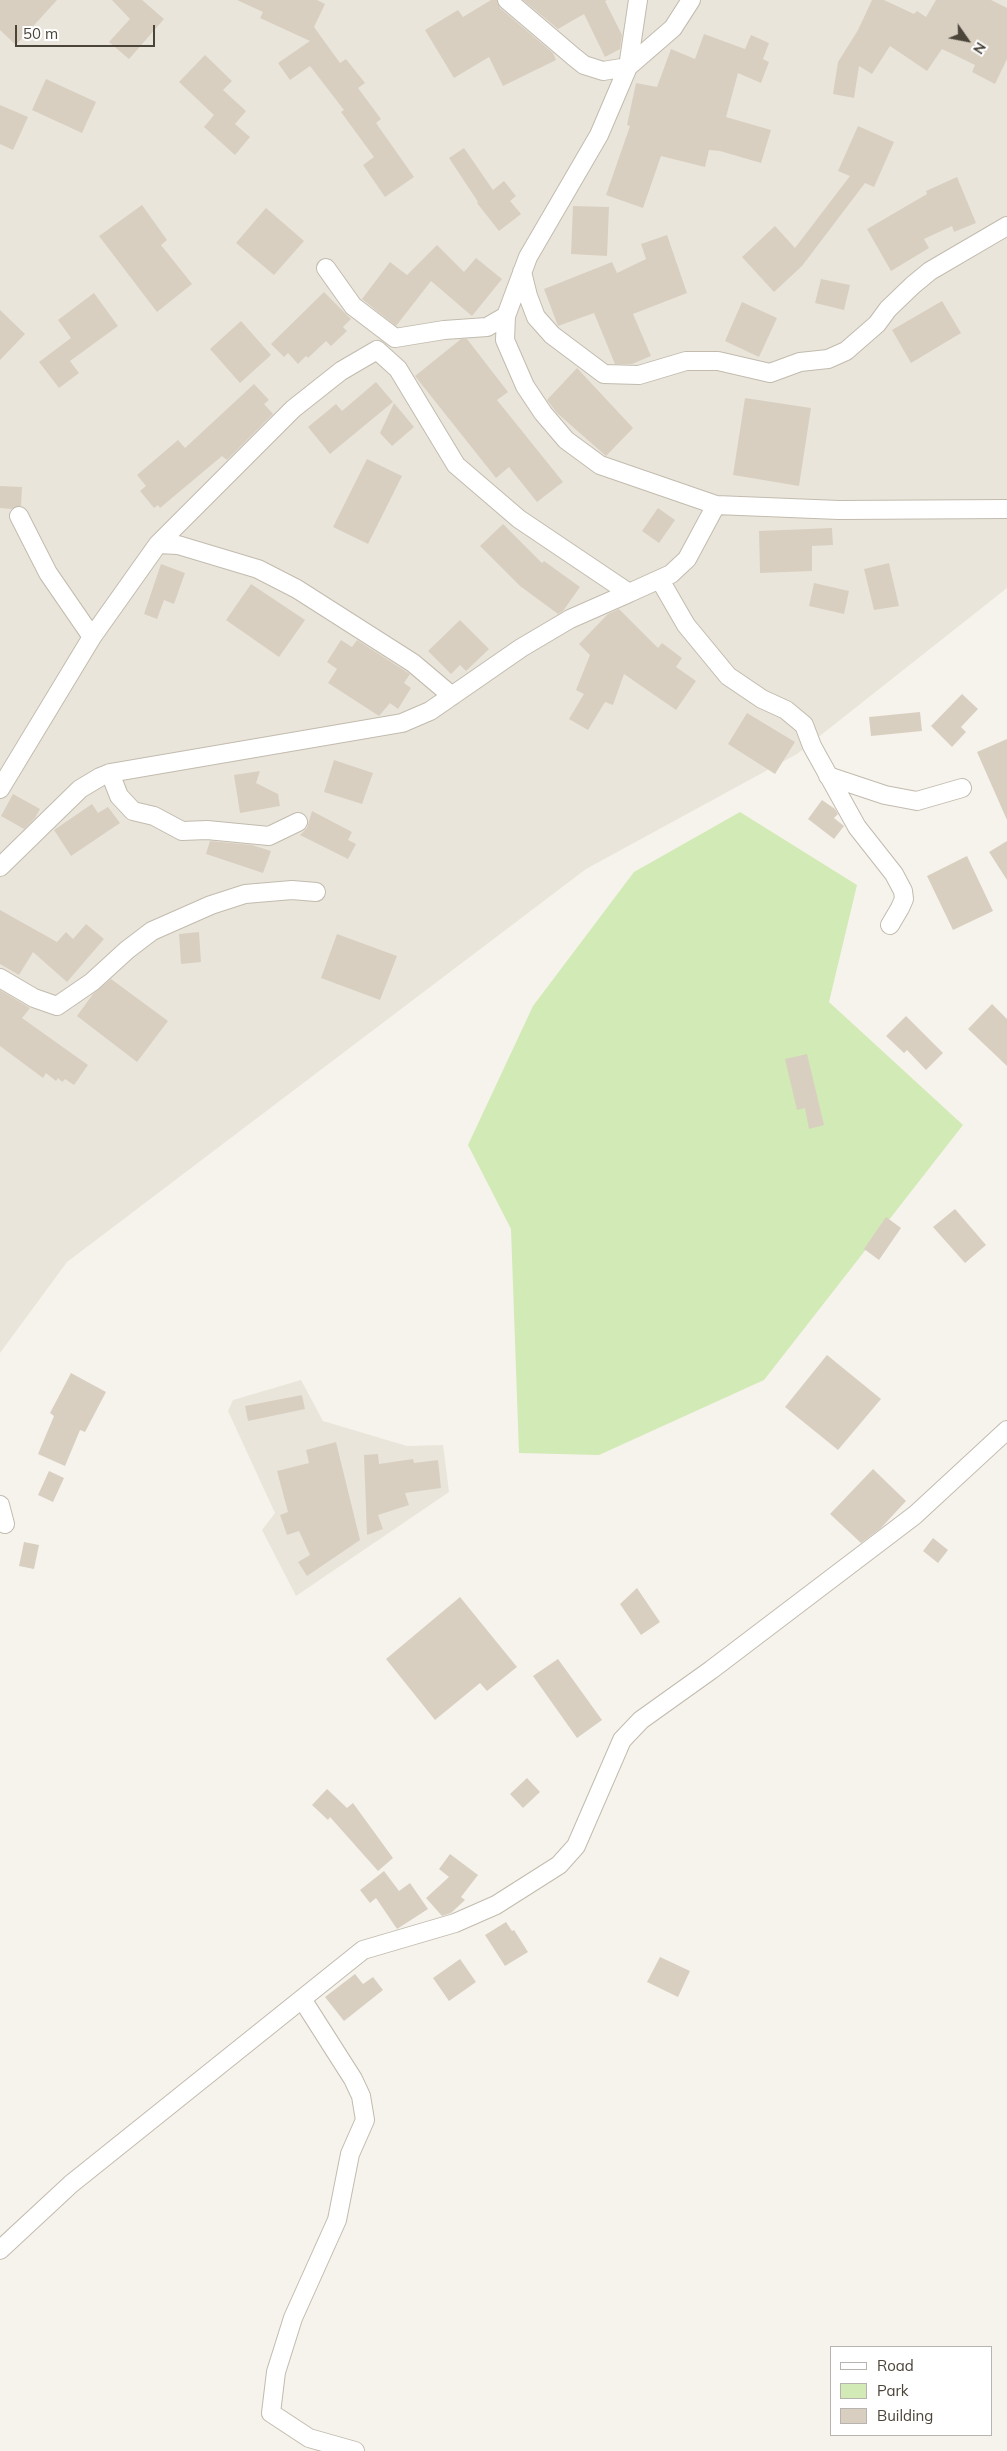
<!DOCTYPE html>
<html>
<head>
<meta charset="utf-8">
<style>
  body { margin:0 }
  #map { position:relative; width:1007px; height:2451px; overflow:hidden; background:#f6f3ec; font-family:Mulish,sans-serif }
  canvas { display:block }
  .legend { position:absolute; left:830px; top:2346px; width:162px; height:90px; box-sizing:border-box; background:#fff; border:1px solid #b7b4b0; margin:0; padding:6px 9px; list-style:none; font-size:15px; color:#4b4439 }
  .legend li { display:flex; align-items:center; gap:10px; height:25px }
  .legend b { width:25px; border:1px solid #b7b4b0 }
  .north { position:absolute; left:942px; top:15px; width:50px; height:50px; -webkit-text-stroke:4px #fff; paint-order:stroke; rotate:123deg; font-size:14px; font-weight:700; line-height:20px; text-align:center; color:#4b4439 }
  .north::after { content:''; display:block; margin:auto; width:18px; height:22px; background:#4b4439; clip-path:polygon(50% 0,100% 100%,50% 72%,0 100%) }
  .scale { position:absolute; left:15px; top:25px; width:140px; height:22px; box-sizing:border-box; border:2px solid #4b4439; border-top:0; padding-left:6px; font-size:15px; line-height:18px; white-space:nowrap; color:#4b4439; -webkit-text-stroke:4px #fff; paint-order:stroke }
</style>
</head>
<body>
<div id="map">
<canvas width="1007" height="2451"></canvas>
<ul class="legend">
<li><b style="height:6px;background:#fff"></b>Road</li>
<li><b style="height:14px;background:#d2eab5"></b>Park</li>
<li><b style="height:14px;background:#d8cfc1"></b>Building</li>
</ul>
<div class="north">N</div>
<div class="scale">50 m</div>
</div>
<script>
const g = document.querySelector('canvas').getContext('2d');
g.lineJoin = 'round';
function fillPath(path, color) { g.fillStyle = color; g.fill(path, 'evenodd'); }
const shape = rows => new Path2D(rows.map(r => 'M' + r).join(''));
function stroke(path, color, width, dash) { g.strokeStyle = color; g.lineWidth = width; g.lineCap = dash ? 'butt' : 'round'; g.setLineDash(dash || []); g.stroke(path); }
const residential = shape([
  [0,0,1007,0,1007,588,797,754,586,869,67,1262,0,1353],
  [301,1380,323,1421,407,1446,443,1445,449,1492,296,1596,262,1530,275,1513,228,1411,233,1400]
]);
const green = shape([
  [740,812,857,885,829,1002,963,1125,764,1380,599,1455,519,1453,511,1229,468,1145,533,1006,634,872]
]);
const building = shape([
  [0,0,57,0,16,45,0,30],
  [112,0,142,0,164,19,129,59,109,42,130,19],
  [237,0,317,0,325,4,314,27,340,63,346,59,365,83,358,88,381,119,376,123,414,177,385,197,363,165,374,157,341,112,344,110,310,66,290,80,278,63,310,41,260,18,263,12],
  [491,0,497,0,500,8,553,53,556,60,503,86,489,57,454,78,425,30,458,10,463,17],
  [523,0,607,0,605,1,622,35,620,49,605,57,584,14,558,29],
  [872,0,884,0,914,14,917,11,926,17,936,0,991,0,1007,8,1007,59,995,84,972,72,975,65,942,49,927,71,890,46,872,74,859,66,854,98,833,94,838,62,858,30],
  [704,34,745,49,751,35,769,43,763,59,769,62,761,83,738,73,726,117,771,130,761,163,720,151,709,150,705,167,661,156,643,208,606,195,630,126,627,125,636,83,657,87,671,49,695,59],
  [205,55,232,81,223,90,246,111,235,124,250,137,235,155,204,127,214,115,179,82],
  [46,79,96,102,82,133,32,110],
  [0,105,28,117,13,150,0,144],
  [858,126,894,142,874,187,865,183,802,266,774,292,742,257,775,226,795,248,850,176,838,171],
  [464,148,493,190,504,181,516,196,510,201,521,214,499,231,477,203,478,202,449,158],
  [957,177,976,223,954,232,952,226,924,239,929,248,891,271,867,229,927,194,926,191],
  [142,205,167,240,161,245,192,284,157,312,99,236],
  [573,206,609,207,607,256,571,254],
  [266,208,304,241,274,275,236,243],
  [667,235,687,293,633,314,651,356,632,364,615,364,594,313,558,326,544,289,612,262,617,273,646,259,641,244],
  [437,245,464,272,476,258,502,279,472,316,431,281,396,326,362,299,390,262,407,275],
  [821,279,850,285,844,310,815,303],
  [324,292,351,319,343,327,347,331,331,346,326,341,308,358,306,356,298,364,288,353,284,357,271,344],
  [94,293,118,326,70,361,79,373,59,388,39,362,71,338,58,320],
  [942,301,961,333,911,363,892,330],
  [742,302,777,318,759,357,725,341],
  [0,310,25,334,0,360],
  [241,321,271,355,240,383,210,349],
  [461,339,467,339,508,392,497,400,563,482,537,502,509,467,496,478,415,376],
  [577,368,633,428,606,456,557,413,547,400],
  [376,382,393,402,330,454,308,427,336,404,342,411],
  [254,384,269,400,264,404,273,414,227,460,222,456,160,508,158,505,154,508,140,491,146,486,137,475,178,440,185,448],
  [745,398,811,408,799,486,733,475],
  [394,403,414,427,392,446,380,433],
  [367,459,402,476,368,544,333,527],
  [0,486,22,487,21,506,12,509,0,508],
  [658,508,675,520,659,543,642,531],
  [503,524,542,563,544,561,580,587,563,611,558,614,520,586,480,546],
  [832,528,833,545,812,546,812,571,760,573,759,531],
  [889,563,899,606,874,610,864,569],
  [161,564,185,573,174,604,164,600,157,619,144,614],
  [814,583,849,591,844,614,809,606],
  [251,584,305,620,279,657,226,620],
  [619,609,658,648,662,643,682,658,676,667,696,681,676,710,624,674,613,705,605,702,588,730,569,719,584,694,576,690,590,655,579,644,608,614],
  [460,620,489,649,466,671,460,665,451,674,428,651],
  [341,640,352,647,357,640,410,674,404,683,411,688,398,709,390,703,379,716,328,683,337,669,327,662],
  [962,694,978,709,961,727,966,732,952,747,931,726],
  [920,712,922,731,871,736,869,717],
  [747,713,795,742,775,774,728,744],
  [1007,739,1007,820,977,752],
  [334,760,373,773,362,804,324,792],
  [260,771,256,783,278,794,280,806,240,813,234,775],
  [13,794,40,809,35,818,24,829,1,816],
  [822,800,835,809,838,814,834,818,844,826,834,839,808,819],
  [92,804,98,813,108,807,120,823,71,856,54,830],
  [312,811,352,832,348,840,356,844,348,859,300,835,307,828],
  [210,841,252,845,271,851,263,873,206,854],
  [1007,841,1007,880,989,852],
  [967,856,993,911,953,930,927,876],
  [0,910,57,942,66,932,73,939,86,924,104,939,67,982,33,952,19,975,0,964],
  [199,932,201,962,181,964,179,934],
  [337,934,397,956,380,1000,321,978],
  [111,979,168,1021,137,1062,77,1016,93,994],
  [0,990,30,1008,22,1018,88,1065,74,1085,65,1079,62,1082,58,1078,56,1081,46,1073,43,1078,0,1046],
  [992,1004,1007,1019,1007,1066,968,1029],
  [906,1016,943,1053,926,1070,907,1050,904,1053,886,1036],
  [807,1054,824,1125,809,1129,805,1108,797,1110,785,1059],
  [955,1209,986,1245,965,1263,933,1227],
  [886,1217,901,1228,879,1260,864,1249],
  [827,1355,881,1399,838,1450,785,1407],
  [71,1373,106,1392,85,1432,80,1430,65,1466,38,1454,54,1416,50,1413],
  [302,1395,305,1409,248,1421,245,1406],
  [336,1442,360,1540,307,1576,298,1562,310,1555,299,1531,287,1535,280,1515,288,1512,277,1471,309,1463,306,1450],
  [378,1454,379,1464,413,1459,414,1463,438,1460,441,1488,405,1493,409,1505,378,1515,383,1529,367,1535,364,1455],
  [873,1469,906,1501,881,1528,861,1543,830,1514],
  [49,1471,64,1478,53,1502,38,1495],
  [933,1538,948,1550,938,1563,923,1551],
  [24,1542,39,1545,34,1569,19,1566],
  [637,1588,660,1622,641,1635,620,1604],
  [460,1597,517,1667,487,1691,480,1683,435,1720,386,1659],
  [558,1659,602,1720,577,1738,533,1676],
  [527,1778,540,1792,523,1808,510,1794],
  [327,1789,347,1808,353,1803,393,1858,378,1871,330,1817,328,1820,312,1805],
  [450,1854,478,1875,461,1897,465,1900,451,1913,442,1916,426,1898,449,1877,439,1869],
  [384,1871,399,1891,410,1883,428,1909,397,1929,376,1898,370,1903,360,1890],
  [506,1922,512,1931,514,1930,528,1952,505,1966,485,1935],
  [660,1957,690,1971,678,1997,647,1982],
  [460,1959,476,1982,449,2001,433,1978],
  [355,1974,363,1984,373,1977,383,1990,344,2021,325,1997]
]);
const minor = shape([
  [507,0,574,57,584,65,603,71,628,67,673,28,691,0],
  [638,0,628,67,599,135,528,257,506,316,505,340,525,386,543,413,566,440,600,465,716,505,839,510,1007,509],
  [326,268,353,306,395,338,444,330,487,327,506,316],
  [522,272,528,296,536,317,552,335,604,374,639,375,686,361,718,361,770,373,800,362,828,359,846,351,877,324,888,309,913,285,930,271,1007,226],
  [19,516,48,573,92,637],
  [158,544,178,545,258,569,297,589,413,663,452,696],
  [660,580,686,625,728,676,762,699,786,710,804,725,812,746,857,827,894,874,903,891,904,899,900,908,890,925],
  [110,773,119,796,133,811,154,816,182,831,207,830,269,836,298,822],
  [828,776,885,795,917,801,962,788],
  [0,789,92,637,158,544,293,409,341,371,377,350,398,369,456,465,519,519,629,593,671,574,687,559,716,505],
  [0,867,80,789,100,777,110,773,402,723,430,711,521,648,570,619,629,593],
  [0,978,34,998,57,1006,92,982,127,950,152,931,211,905,245,894,292,890,316,892],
  [0,1505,5,1524],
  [302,1999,353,2079,361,2096,365,2120,350,2154,337,2220,293,2318,276,2372,271,2413,309,2438,355,2451],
  [0,2250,71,2184,363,1950,455,1923,496,1905,559,1865,576,1846,622,1740,641,1720,711,1670,915,1515,1007,1430]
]);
fillPath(residential, '#eae5da');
fillPath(green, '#d2eab5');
fillPath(building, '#d8cfc1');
stroke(minor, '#c2bbae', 20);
stroke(minor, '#fff', 18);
</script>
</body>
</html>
